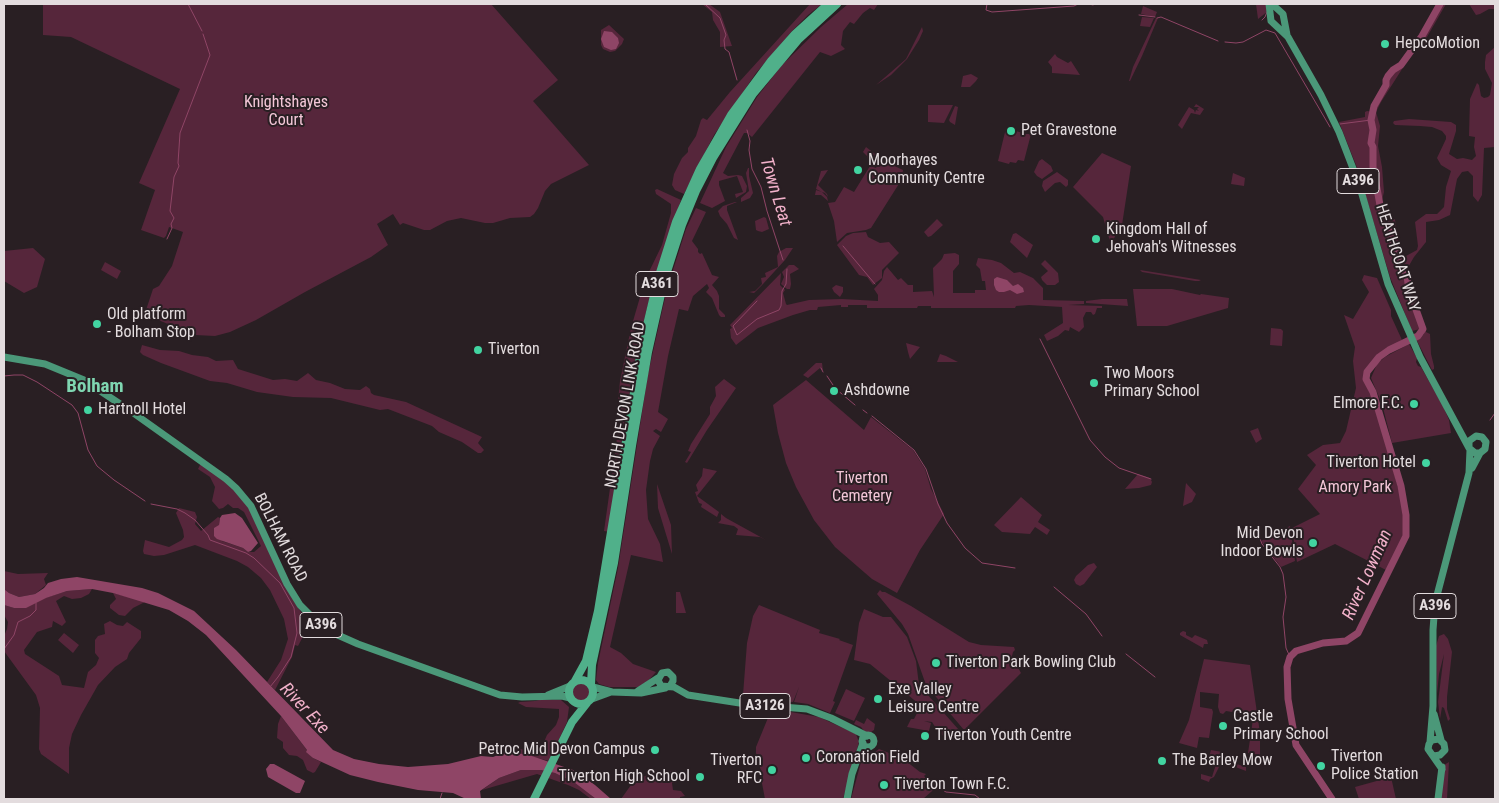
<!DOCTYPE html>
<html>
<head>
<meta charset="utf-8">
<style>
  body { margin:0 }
  #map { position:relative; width:1499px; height:803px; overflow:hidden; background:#291f23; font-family:"Roboto Condensed",sans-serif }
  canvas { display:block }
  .frame { position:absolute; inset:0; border:5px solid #e3dcde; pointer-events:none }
</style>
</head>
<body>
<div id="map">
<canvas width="1499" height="803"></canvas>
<div class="frame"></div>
</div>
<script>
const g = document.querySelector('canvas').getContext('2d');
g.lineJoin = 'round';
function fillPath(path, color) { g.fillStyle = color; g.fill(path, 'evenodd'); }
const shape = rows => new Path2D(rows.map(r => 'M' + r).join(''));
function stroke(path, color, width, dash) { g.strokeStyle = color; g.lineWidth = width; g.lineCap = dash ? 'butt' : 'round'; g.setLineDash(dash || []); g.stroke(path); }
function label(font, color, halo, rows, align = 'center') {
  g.font = font + ' "Roboto Condensed",sans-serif'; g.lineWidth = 4; g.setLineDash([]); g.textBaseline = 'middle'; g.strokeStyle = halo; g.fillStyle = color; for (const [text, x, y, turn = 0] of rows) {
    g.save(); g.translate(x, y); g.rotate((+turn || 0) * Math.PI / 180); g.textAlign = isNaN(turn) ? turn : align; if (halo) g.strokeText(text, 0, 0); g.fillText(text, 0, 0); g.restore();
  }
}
const green = shape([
  [43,4,491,4,558,80,533,101,589,165,551,184,545,191,538,208,534,214,530,217,510,218,493,223,485,223,461,218,447,221,430,230,424,230,403,223,400,225,393,214,377,224,388,245,371,257,305,292,256,320,230,332,215,336,195,335,146,315,145,313,153,289,159,286,172,266,183,232,169,227,166,236,164,238,141,230,155,190,139,183,180,89,71,37,43,35],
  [702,4,709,4,720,12,732,46,720,47,720,32,713,20,712,12],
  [810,4,822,4,808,15,792,31,756,73,714,135,684,194,675,190,672,185,674,174,682,158,688,152,688,148,696,136,701,120,703,118,707,120,730,92],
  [848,4,878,4,874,10,870,8,863,13,854,24,850,22,843,31,841,45,845,49,831,56,820,52,752,137,747,133,744,133,723,173,728,176,738,175,742,176,747,186,746,192,736,198,735,194,743,192,737,176,719,181,719,185,725,201,712,208,700,203,726,147,757,97,782,65,821,27],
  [1256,4,1266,4,1267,12,1258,19],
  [1441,4,1446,4,1427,37,1413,52,1381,102,1376,112,1380,126,1378,146,1382,167,1384,192,1381,204,1385,211,1389,213,1395,220,1400,251,1403,256,1406,256,1417,250,1418,246,1415,222,1426,214,1437,214,1444,207,1446,187,1451,171,1441,165,1437,158,1446,139,1446,136,1442,131,1432,127,1420,126,1395,125,1393,123,1394,121,1409,119,1451,122,1456,125,1456,131,1449,154,1457,159,1463,158,1472,160,1476,156,1474,147,1475,137,1469,136,1470,99,1477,83,1479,85,1481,96,1484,98,1488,97,1490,95,1492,83,1485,69,1485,62,1486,55,1495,47,1495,147,1484,148,1482,195,1478,202,1473,196,1473,176,1468,171,1462,172,1457,179,1450,215,1439,220,1426,222,1426,242,1414,257,1407,269,1426,332,1430,334,1431,354,1434,366,1434,369,1432,370,1416,339,1424,334,1423,331,1420,329,1412,331,1390,277,1358,170,1339,122,1365,117,1365,112,1367,111,1374,112,1392,73,1402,65,1422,38],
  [1469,4,1495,4,1495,9,1489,9,1480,14,1476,15],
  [1143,6,1157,12,1155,17,1141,14],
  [1142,17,1154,18,1150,27,1140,26],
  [1156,18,1158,18,1142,56,1130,81,1129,81,1133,67],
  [609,25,624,39,622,44,615,51,610,52,603,49,601,45,601,30],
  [922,27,923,31,919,40,907,59,891,75,876,85,906,59],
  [1055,54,1057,57,1068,63,1071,61,1080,75,1052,73,1052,67,1048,62],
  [971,74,978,78,976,81,970,87,961,87,963,76],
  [1196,104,1204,109,1200,115,1191,113,1182,129,1178,125,1189,107,1194,110,1195,113,1196,110,1199,111,1197,109,1199,107,1194,107],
  [928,105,953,105,944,123,928,122],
  [955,106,958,107,955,125,950,122,949,120],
  [1006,128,1026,134,1031,134,1024,161,1018,160,1016,163,1010,162,1009,164,998,161],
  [866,147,884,161,903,170,902,179,871,228,866,230,847,233,837,242,834,221,828,203,835,202,844,187,854,192,870,166,876,168,877,166,870,162,872,161,868,161,867,156,863,152],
  [1102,153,1131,166,1122,225,1118,230,1111,245,1103,217,1073,187],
  [1042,159,1051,166,1053,171,1042,179,1037,176,1034,172,1039,161],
  [748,168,749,168,749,176,753,193,750,198,741,202,741,198,749,191,746,173],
  [828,170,818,185,827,194,828,197,825,193,822,192,827,197,828,201,821,195,815,195,816,190,822,192,816,189,821,171],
  [1057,172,1068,180,1068,185,1066,187,1060,182,1055,183,1045,192,1042,186,1043,181],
  [1233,173,1245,178,1244,186,1231,184],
  [657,189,681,200,654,281,645,316,634,367,615,483,609,532,604,531,619,424,618,401,620,381,631,328,645,280,662,245,671,213,671,204,656,194,655,190],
  [735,202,737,202,727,206,727,210,738,240,734,238,727,224,720,216,718,211,723,206],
  [696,208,706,212,692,241,698,249,698,252,700,254,702,253,712,275,719,277,712,285,717,291,719,296,719,309,725,315,725,317,721,317,719,315,712,298,706,292,709,288,707,284,693,296,688,311,679,309,668,356,658,412,668,419,661,432,656,429,653,431,660,436,653,449,650,461,646,490,648,519,660,544,663,562,631,555,610,647,621,653,633,664,656,672,648,681,639,687,609,687,599,684,596,680,598,663,618,568,648,374,667,289,686,229],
  [764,217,766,218,769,229,762,232,758,231,756,230,755,221],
  [937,219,943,225,931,236,928,237,924,232],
  [866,232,868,237,880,243,889,242,899,253,882,270,882,278,873,285,867,277,859,275,837,245,846,236,853,233],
  [1016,233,1033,245,1027,258,1010,242,1013,234],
  [33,248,45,259,37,287,24,293,4,281,4,251],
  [786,248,793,248,785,260,763,284,754,293,749,292,755,291,762,284,761,278,766,277,765,273,778,267,777,256,779,252],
  [955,253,959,255,959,264,953,271,953,293,975,293,975,290,986,290,985,281,982,281,980,269,976,265,978,258,992,260,1001,263,1014,273,1020,272,1033,278,1043,288,1043,300,1084,301,1084,304,1068,305,1102,306,1102,308,1097,308,1095,314,1093,315,1091,312,1086,312,1083,318,1084,327,1079,332,1070,327,1069,331,1065,330,1058,336,1047,341,1044,335,1063,323,1062,307,1029,305,1016,306,1015,308,931,308,931,306,918,306,917,308,867,308,867,305,848,305,848,307,841,307,841,305,818,307,817,310,810,310,793,315,758,328,736,345,731,338,730,329,732,328,730,325,781,273,780,285,785,290,783,293,786,304,787,305,809,300,842,299,878,301,878,295,874,289,882,280,884,271,887,267,898,280,901,278,908,285,913,285,913,292,932,291,934,297,933,268,942,259,944,254],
  [1045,260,1058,273,1059,282,1055,285,1047,285,1042,280,1041,277,1048,271,1041,264],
  [105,262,121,271,117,279,101,270],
  [789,265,794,265,799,269,790,274,791,284,790,289,787,289,781,284,784,277,782,272],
  [1140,270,1171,275,1201,280,1199,281,1195,281,1142,272],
  [1364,275,1377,278,1391,310,1391,316,1402,340,1378,355,1364,374,1364,379,1372,392,1403,506,1405,536,1388,571,1335,544,1297,562,1292,528,1320,514,1298,489,1316,465,1307,455,1323,445,1340,443,1346,431,1356,388,1353,361,1355,347,1344,315,1353,319,1369,292,1362,280],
  [836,285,843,287,843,292,840,297,834,292,832,288],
  [1133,289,1172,289,1200,295,1201,294,1229,298,1228,308,1167,326,1137,326],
  [1102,299,1127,299,1128,306,1086,303,1086,301],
  [1271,328,1281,329,1283,331,1282,346,1270,345],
  [906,343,920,347,910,359,908,352],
  [1409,344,1417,358,1416,362,1418,366,1421,367,1443,406,1449,420,1451,433,1392,443,1382,404,1371,378,1377,364,1385,357],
  [142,345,160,350,179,351,192,355,208,357,216,361,233,360,238,369,273,380,285,379,297,381,308,373,316,380,330,383,345,389,360,390,366,386,370,389,371,393,374,395,406,402,482,437,478,443,484,450,481,453,478,453,462,442,439,432,432,426,388,409,380,410,331,398,293,397,257,392,227,383,210,381,161,363,143,355,140,352],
  [940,354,946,356,958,362,937,362],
  [816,363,822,363,823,371,820,368,808,378,803,375],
  [724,379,736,388,707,430,687,463,685,462,691,452,688,451,691,444,710,414,710,407,716,396,715,387],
  [806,380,864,430,871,417,913,450,925,469,931,489,944,514,920,550,897,593,872,579,835,547,814,520,796,487,786,463,778,433,773,405],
  [1258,428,1262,439,1256,443,1250,431],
  [200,465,203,465,224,479,247,504,288,591,309,625,298,646,295,645,292,657,275,690,267,682,281,660,288,639,284,619,270,590,261,578,248,567,237,561,195,545,164,555,154,556,144,554,143,551,145,540,169,547,182,540,184,537,183,530,176,513,179,508,195,512,197,517,195,524,201,531,218,517,220,518,219,525,222,541,243,548,248,552,254,552,261,546,244,512,238,508,233,508,228,504,223,508,219,509,212,501,215,487,210,477,198,469],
  [703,468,717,471,697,496,719,512,717,517,701,507,702,504,699,503,695,492,698,491,696,485,702,476],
  [1138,474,1150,478,1152,482,1151,485,1139,488,1125,489],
  [1186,483,1196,494,1192,502,1183,506],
  [657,484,671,525,672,554,658,508],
  [1021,497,1042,515,1038,522,1050,530,1047,535,1035,527,1030,534,1002,532,994,525],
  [721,514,726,518,766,540,760,537,736,535,738,529,734,526,718,523,721,520],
  [1290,526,1295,561,1281,567,1261,541],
  [1094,563,1097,567,1084,584,1080,586,1076,584,1074,580,1076,576,1088,565],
  [4,571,18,574,48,573,44,579,46,585,35,594,19,597,9,593,4,589],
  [92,589,89,594,81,598,72,599,64,596,56,601,66,622,62,626,53,621,52,627,37,632,24,650,25,654,59,676,62,685,84,688,88,672,96,665,99,658,95,653,95,640,98,636,105,634,104,624,110,621,117,625,123,626,127,622,141,631,141,638,129,653,127,659,115,667,98,685,81,715,72,734,69,748,69,774,41,754,39,749,40,708,36,695,4,651,4,636,7,629,8,622,4,615,4,605,14,608,67,591],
  [880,590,882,592,885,592,911,606,969,642,981,645,1014,647,1015,650,1013,652,1011,660,1014,665,1016,664,1021,673,964,730,926,685,908,634,902,624,877,594],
  [676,592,680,592,686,613,676,613],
  [113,593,133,598,145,602,133,608,125,616,119,615,110,608,110,605,116,599],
  [759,605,820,630,819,633,840,639,839,640,853,645,833,701,835,702,830,713,808,704,794,702,799,687,793,702,756,699,743,695,747,643,753,616],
  [864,609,883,617,891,617,907,637,916,661,919,685,959,730,948,739,939,733,932,722,924,721,931,723,929,731,907,727,911,719,914,719,920,707,919,704,870,664,854,660,859,623],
  [1183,631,1186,632,1186,635,1192,638,1195,635,1207,640,1208,644,1204,644,1203,648,1180,635,1180,633],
  [64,633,79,645,73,653,58,640],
  [1444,634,1448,639,1452,652,1447,697,1447,709,1450,719,1448,721,1444,708,1442,707,1440,719,1438,702,1444,654,1439,674,1437,694,1436,646,1439,636],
  [1204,659,1250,665,1260,733,1260,755,1248,753,1253,719,1244,717,1245,714,1226,711,1223,714,1220,713,1218,707,1219,694,1200,692,1200,707,1212,709,1213,712,1209,738,1199,737,1197,748,1179,743,1189,720],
  '572 692a10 10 0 1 1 20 0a10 10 0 1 1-20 0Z',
  [846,689,865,698,854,721,835,713],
  [544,699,561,700,569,707,567,722,549,761,513,752,495,755,494,751,503,747,543,752,546,749,544,742,547,735,556,725,559,717,559,709,526,707,518,703,520,702,535,701],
  [785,711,819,717,856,734,859,742,843,799,765,799,761,778,763,778,756,753,756,747,770,713,785,715],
  [281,716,313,758,321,762,315,772,313,773,307,770,303,760,297,756,289,755,283,748,283,742,277,738,278,724],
  [867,718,875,724,874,730,871,732,865,732,861,727,854,724,856,720,864,724],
  [879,749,902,758,920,772,926,774,924,776,927,779,940,784,923,799,851,799,861,762],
  [1211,750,1222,752,1221,759,1246,767,1246,771,1209,757],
  [1217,761,1219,767,1214,777,1210,779,1209,782,1201,779,1201,774,1212,777],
  [1449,762,1447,799,1440,799,1444,765],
  [521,770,541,770,555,773,575,783,596,799,591,799,579,790,568,785,537,774,482,790,499,778],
  [676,770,676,775,669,775,669,778,670,782,677,782,672,783,673,790,681,791,685,796,680,797,680,799,621,799,631,785,645,776],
  [1391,777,1396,799,1359,799,1355,787]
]);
const water = shape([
  [604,31,612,32,618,38,619,43,616,49,611,50,604,47,601,39],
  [997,277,1007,280,1013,286,1018,284,1023,288,1024,292,1017,294,1010,290,1004,292,999,292,996,290,994,285,994,279],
  [235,513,242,518,258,543,251,551,248,552,243,548,217,539,214,536,214,528,219,525,220,518,222,515],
  [77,577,142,588,158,593,194,611,236,650,333,750,354,759,379,764,408,767,448,764,481,756,493,757,503,753,526,754,573,770,595,785,611,799,596,799,575,783,555,773,541,770,521,770,499,778,480,791,481,799,466,799,453,793,418,790,378,782,350,775,313,758,306,752,307,750,281,716,206,635,188,621,169,610,113,593,92,589,67,591,46,598,26,608,14,608,4,605,4,589,9,593,19,597,35,594,44,588,48,583,61,579],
  [270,764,274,764,305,781,300,793,296,793,268,777,266,769]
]);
const stream = shape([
  [188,4,202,31],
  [705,4,720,18,726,35,724,40,725,49,729,52,737,80],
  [987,4,986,10,992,12,1074,6,1078,4],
  [1089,4,1093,5],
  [1139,15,1155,17],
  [1157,18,1161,17,1218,41],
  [1262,20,1265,17,1267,12],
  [1225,42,1236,43,1243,42,1266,30,1275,33,1330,127],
  [1340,124,1371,120],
  [747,130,750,141,749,150,752,169,761,187,767,211,783,260],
  [167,239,172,228,171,224,174,218,170,211,174,177,179,166,178,163,180,133,210,55,203,34],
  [843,246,875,284],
  [757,301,733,326,737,335,757,319,779,310,781,306,782,291,786,284,787,269],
  [1040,339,1090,440,1105,457,1119,468,1151,479],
  [821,368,823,372],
  [4,376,14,375,23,375,37,382,72,405,78,413,88,450,97,466,114,480,145,501],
  [827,376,835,388],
  [836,389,855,405],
  [863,410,867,413],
  [872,416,914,450,926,469,938,504,947,523,965,548,982,563,1015,568],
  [1490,420,1495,413],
  [151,504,177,509,185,513,195,520,208,535,210,540,246,553,254,558,280,583,294,608,297,633,291,657,278,677,270,687],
  [1257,531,1262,544,1280,567,1283,574,1286,597,1283,617,1286,648,1290,657],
  [1054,587,1086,614,1102,636],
  [4,649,14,635,18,622,30,616,36,610,36,603],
  [1126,654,1155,677],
  [941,789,946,792,975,795,980,799],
  [440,799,442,793]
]);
const river = shape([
  [1332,799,1296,745,1288,699,1287,667,1290,657,1296,651,1323,643,1346,641,1358,633,1406,536,1406,515,1401,486,1373,392,1366,379,1367,372,1379,357,1389,350,1418,336,1423,329,1409,290,1407,276,1402,268,1380,205,1373,167,1373,147,1371,143,1373,130,1371,120,1374,106,1386,85,1386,80,1388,76,1393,70,1401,65,1422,36,1440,4]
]);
const major = shape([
  [1269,4,1271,21,1288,37,1321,95,1339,132,1359,184,1388,284,1420,357,1469,448,1475,453,1480,453],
  [1272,4,1283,14,1287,35],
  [4,357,45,364,84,380,132,412,226,479,236,488,251,506,287,584,300,605,315,620,331,632,358,644,500,695,522,697,562,696,570,698],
  [1469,446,1469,441,1476,436,1482,437,1486,442,1485,449,1480,453,1472,468],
  [670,686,673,681,673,677,668,672,662,673,658,680,661,686,674,687,688,695,746,704,807,709,831,718,867,736],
  [593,687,612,692,641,693,665,688],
  [638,691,658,678],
  [548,695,570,686],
  [592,699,611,692],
  [1434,714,1441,740],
  '862 741a6 6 0 1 1 12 0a6 6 0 1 1-12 0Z',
  [1430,742,1433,706,1433,630,1435,603,1469,473,1470,450],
  [1434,756,1440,755,1445,750,1444,744,1439,739,1432,740,1429,744,1428,749,1442,769],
  [847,799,852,774,863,743],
  [1438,799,1442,767]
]);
const highway = shape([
  '569 692a12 12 0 1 1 24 0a12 12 0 1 1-24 0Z',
  [575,681,586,661,598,611,641,350,658,279,676,222,700,169,731,115,771,61,795,34,828,4],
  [591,684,592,665,614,563,632,446,648,352,664,281,682,225,696,191,713,158,753,94,799,39,837,4],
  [534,799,572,722,587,703]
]);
const markers = [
  [1385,44,5,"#42d4a1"],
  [1011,131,5,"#42d4a1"],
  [858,170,5,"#42d4a1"],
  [1096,239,5,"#42d4a1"],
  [97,324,5,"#42d4a1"],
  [478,350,5,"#42d4a1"],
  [1094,383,5,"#42d4a1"],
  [834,391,5,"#42d4a1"],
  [1414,404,5,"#42d4a1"],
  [88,410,5,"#42d4a1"],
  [1426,463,5,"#42d4a1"],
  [1313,543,5,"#42d4a1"],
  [936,663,5,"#42d4a1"],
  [878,699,5,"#42d4a1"],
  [1223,726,5,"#42d4a1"],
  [925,736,5,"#42d4a1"],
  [655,750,5,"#42d4a1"],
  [806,758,5,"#42d4a1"],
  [1162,761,5,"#42d4a1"],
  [1321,766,5,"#42d4a1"],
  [772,770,5,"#42d4a1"],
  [700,777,5,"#42d4a1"],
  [884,785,5,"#42d4a1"]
];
const shields = [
  [1358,181,42],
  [657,284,42],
  [1435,606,42],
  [321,625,42],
  [765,706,50]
];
const shieldNames = [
  ["A396",1358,181],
  ["A361",657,284],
  ["A396",1435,606],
  ["A396",321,625],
  ["A3126",765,706]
];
const poiNames = [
  ["HepcoMotion",1395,44],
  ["Pet Gravestone",1021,131],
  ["Moorhayes",868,161],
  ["Community Centre",868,179],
  ["Kingdom Hall of",1106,230],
  ["Jehovah's Witnesses",1106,248],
  ["Old platform",107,315],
  ["- Bolham Stop",107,333],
  ["Tiverton",488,350],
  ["Two Moors",1104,374],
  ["Primary School",1104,392],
  ["Ashdowne",844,391],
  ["Elmore F.C.",1404,404,"right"],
  ["Hartnoll Hotel",98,410],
  ["Tiverton Hotel",1416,463,"right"],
  ["Mid Devon",1303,534,"right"],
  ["Indoor Bowls",1303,552,"right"],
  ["Tiverton Park Bowling Club",946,663],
  ["Exe Valley",888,690],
  ["Leisure Centre",888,708],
  ["Castle",1233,717],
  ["Primary School",1233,735],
  ["Tiverton Youth Centre",935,736],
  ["Petroc Mid Devon Campus",645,750,"right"],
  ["Tiverton",1331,757],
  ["Police Station",1331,775],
  ["Coronation Field",816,758],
  ["Tiverton",762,761,"right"],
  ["RFC",762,779,"right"],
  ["The Barley Mow",1172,761],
  ["Tiverton High School",690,777,"right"],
  ["Tiverton Town F.C.",894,785]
];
const parkNames = [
  ["Knightshayes",286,103],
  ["Court",286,121],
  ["Tiverton",862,479],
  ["Cemetery",862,497],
  ["Amory Park",1355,488]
];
const streetNames = [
  ["HEATHCOAT WAY",1397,258,72],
  ["NORTH DEVON LINK ROAD",626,405,-80],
  ["BOLHAM ROAD",280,538,63]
];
const waterNames = [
  ["Town Leat",775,192,73],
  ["River Lowman",1368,575,-66],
  ["River Exe",304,709,47]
];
const quarterNames = [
  ["Bolham",95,387]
];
fillPath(green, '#56263b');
fillPath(water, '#8f4566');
stroke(stream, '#8f4566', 1);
stroke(river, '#8f4566', 7);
stroke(major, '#4b9879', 7);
stroke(highway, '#50b08a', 8);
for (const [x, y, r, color] of markers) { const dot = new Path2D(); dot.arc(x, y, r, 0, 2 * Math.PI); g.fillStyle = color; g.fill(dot); stroke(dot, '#291f23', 2); }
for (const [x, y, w] of shields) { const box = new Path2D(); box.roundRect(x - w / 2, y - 12.5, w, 25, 4); g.fillStyle = '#291f23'; g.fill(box); stroke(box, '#e3dcde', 1); }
label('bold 15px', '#e3dcde', null, shieldNames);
label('16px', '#e3dcde', '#291f23', poiNames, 'left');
label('16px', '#f4c7d8', '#291f23', parkNames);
label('16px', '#e3dcde', '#291f23', streetNames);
label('italic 18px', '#f2b1ca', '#291f23', waterNames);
label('bold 19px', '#7fd6b1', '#291f23', quarterNames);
</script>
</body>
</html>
